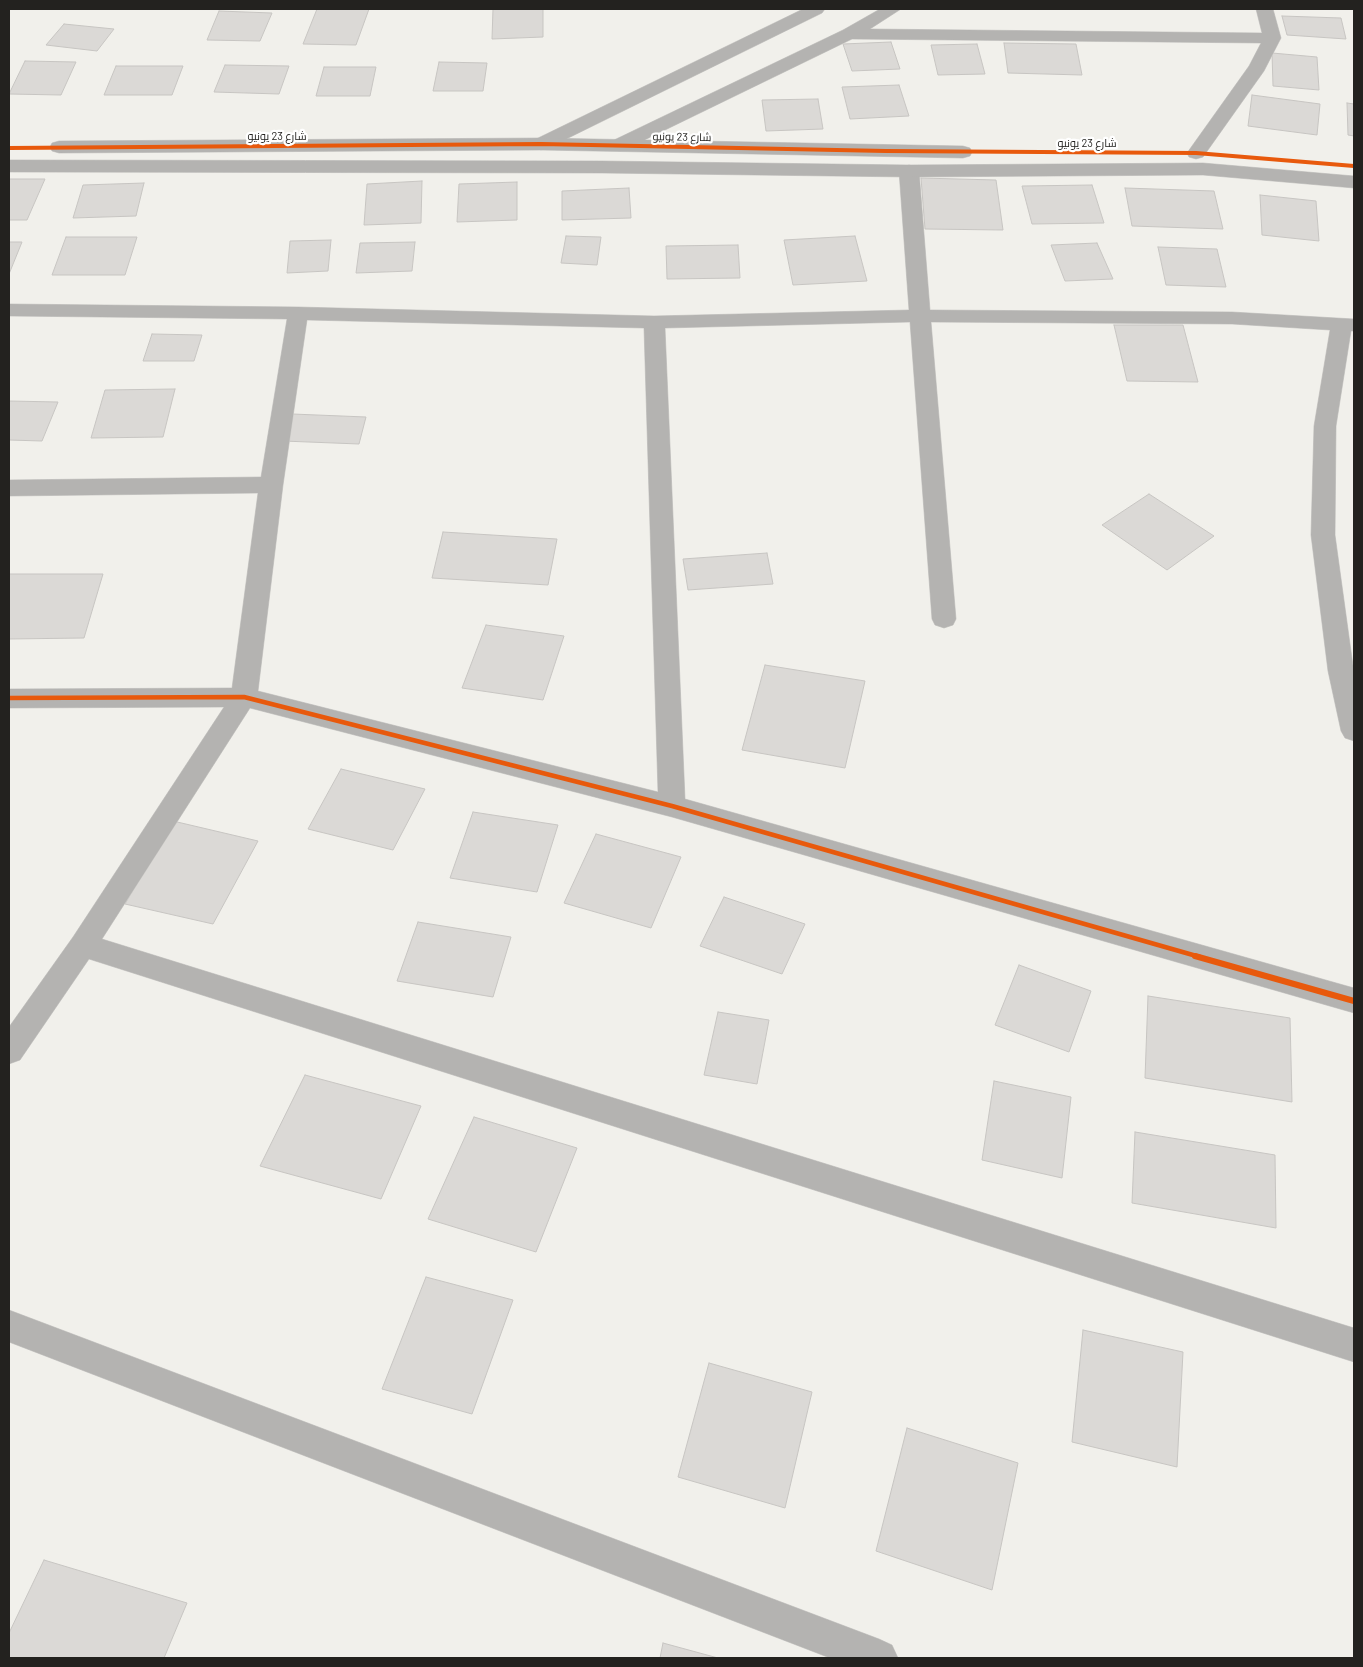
<!DOCTYPE html>
<html>
<head>
<meta charset="utf-8">
<style>
  body { margin:0 }
  #map { position:relative; width:1363px; height:1667px; overflow:hidden; background:#f1f0eb; font-family:Barlow,sans-serif }
  canvas { display:block }
  .frame { position:absolute; inset:0; border:10px solid #23221f; pointer-events:none }
</style>
</head>
<body>
<div id="map">
<canvas width="1363" height="1667"></canvas>
<div class="frame"></div>
</div>
<script>
const g = document.querySelector('canvas').getContext('2d');
g.lineJoin = 'round';
function fillPath(path, color) { g.fillStyle = color; g.fill(path, 'evenodd'); }
const shape = rows => new Path2D(rows.map(r => 'M' + r).join(''));
function stroke(path, color, width, dash) { g.strokeStyle = color; g.lineWidth = width; g.lineCap = dash ? 'butt' : 'round'; g.setLineDash(dash || []); g.stroke(path); }
function label(font, color, halo, rows, align = 'center') {
  g.font = font + ' Barlow,Cairo,sans-serif'; g.lineWidth = 4.5; g.setLineDash([]); g.textBaseline = 'middle'; g.strokeStyle = halo; g.fillStyle = color; for (const [text, x, y, turn = 0] of rows) {
    g.save(); g.translate(x, y); g.rotate((+turn || 0) * Math.PI / 180); g.textAlign = isNaN(turn) ? turn : align; if (halo) g.strokeText(text, 0, 0); g.fillText(text, 0, 0); g.restore();
  }
}
const building = shape([
  [317,9,369,9,356,45,303,44,317,9],
  [493,9,543,9,543,37,492,39,493,9],
  [219,11,272,13,260,41,207,40,219,11],
  [1282,16,1341,18,1346,39,1287,35,1282,16],
  [64,24,114,29,97,51,46,45,64,24],
  [891,42,900,69,852,71,843,44,891,42],
  [1004,43,1076,44,1082,75,1008,73,1004,43],
  [977,44,985,74,938,75,931,45,977,44],
  [1272,53,1317,57,1319,90,1273,86,1272,53],
  [25,61,76,62,61,95,9,94,25,61],
  [439,62,487,63,483,91,433,91,439,62],
  [225,65,289,66,279,94,214,92,225,65],
  [116,66,183,66,172,95,104,95,116,66],
  [324,67,376,67,370,96,316,96,324,67],
  [899,85,909,116,850,119,842,87,899,85],
  [1252,95,1320,104,1317,135,1248,126,1252,95],
  [818,99,823,129,766,131,762,100,818,99],
  [1347,103,1354,104,1354,136,1348,135,1347,103],
  [921,178,996,180,1003,230,925,229,921,178],
  [9,179,45,179,27,220,9,220,9,179],
  [422,181,421,223,364,225,367,184,422,181],
  [517,182,517,220,457,222,459,184,517,182],
  [144,183,136,216,73,218,83,185,144,183],
  [1092,185,1104,223,1032,224,1022,186,1092,185],
  [629,188,631,218,562,220,562,191,629,188],
  [1125,188,1214,191,1223,229,1132,226,1125,188],
  [1260,195,1316,201,1319,241,1262,235,1260,195],
  [566,236,601,237,597,265,561,263,566,236],
  [855,236,867,281,793,285,784,240,855,236],
  [66,237,137,237,125,275,52,275,66,237],
  [331,240,328,271,287,273,290,241,331,240],
  [9,242,22,242,9,274,9,242],
  [415,242,412,271,356,273,360,243,415,242],
  [1097,243,1113,279,1065,281,1051,245,1097,243],
  [738,245,740,278,667,279,666,246,738,245],
  [1158,247,1217,249,1226,287,1166,285,1158,247],
  [1114,325,1183,325,1198,382,1127,381,1114,325],
  [152,334,202,335,194,361,143,361,152,334],
  [175,389,163,437,91,438,105,390,175,389],
  [9,401,58,402,42,441,9,440,9,401],
  [292,414,366,417,359,444,283,441,292,414],
  [1149,494,1214,536,1167,570,1102,525,1149,494],
  [443,532,557,539,548,585,432,578,443,532],
  [767,553,773,584,688,590,683,559,767,553],
  [9,574,103,574,84,638,9,639,9,574],
  [486,625,564,636,543,700,462,688,486,625],
  [765,665,865,681,845,768,742,750,765,665],
  [341,769,425,789,393,850,308,829,341,769],
  [473,812,558,825,537,892,450,878,473,812],
  [173,821,258,841,213,924,125,904,173,821],
  [596,834,681,857,651,928,564,903,596,834],
  [724,897,805,924,782,974,700,946,724,897],
  [418,922,511,937,493,997,397,981,418,922],
  [1019,965,1091,991,1069,1052,995,1025,1019,965],
  [1148,996,1290,1018,1292,1102,1145,1078,1148,996],
  [718,1012,769,1020,757,1084,704,1075,718,1012],
  [305,1075,421,1106,381,1199,260,1166,305,1075],
  [994,1081,1071,1097,1062,1178,982,1160,994,1081],
  [474,1117,577,1148,536,1252,428,1219,474,1117],
  [1135,1132,1275,1155,1276,1228,1132,1203,1135,1132],
  [426,1277,513,1300,472,1414,382,1389,426,1277],
  [1083,1330,1183,1352,1177,1467,1072,1442,1083,1330],
  [709,1363,812,1392,785,1508,678,1477,709,1363],
  [907,1428,1018,1463,992,1590,876,1551,907,1428],
  [44,1560,187,1603,164,1658,9,1658,9,1633,44,1560],
  [663,1643,718,1658,660,1658,663,1643]
]);
const minor = shape([
  [803,9,825,9,822,13,548,148,541,150,534,148,532,144,534,140,803,9],
  [880,9,901,9,870,29,1262,33,1256,9,1273,9,1281,38,1264,71,1203,157,1196,159,1189,157,1187,153,1249,66,1261,43,852,39,626,149,619,151,612,149,610,145,612,141,843,30,880,9],
  [909,165,916,167,919,171,930,310,1232,312,1354,319,1354,331,1351,331,1336,426,1335,535,1354,673,1354,741,1345,738,1341,731,1328,671,1311,535,1314,426,1330,330,1232,324,931,322,956,619,953,625,944,628,935,625,932,619,910,322,665,328,685,799,1354,988,1354,1013,672,817,250,708,102,939,1354,1328,1354,1362,89,959,20,1060,9,1064,9,1027,73,937,224,707,9,708,9,689,232,688,258,493,9,496,9,480,261,477,287,319,9,316,9,304,298,307,654,316,909,310,899,171,902,167,909,165],
  [307,320,644,328,658,792,258,691,283,485,307,320],
  [9,1310,879,1639,892,1645,898,1658,830,1658,9,1342,9,1310]
]);
const tertiary = shape([
  [541,138,963,146,970,148,972,152,970,156,963,158,541,150,59,153,52,151,50,147,52,143,59,141,541,138],
  [9,160,602,161,909,165,1203,163,1354,176,1354,188,1203,175,909,177,602,173,9,172,9,160]
]);
const cyclewayFar2 = shape([
  [9,148,541,144,886,151,1196,153,1354,166]
]);
const cyclewayFar1 = shape([
  [9,698,244,697,672,806,1200,957]
]);
const cycleway = shape([
  [1195,956,1354,1001]
]);
const farStreetnames = [
  ["شارع 23 يونيو",277,136],
  ["شارع 23 يونيو",682,137,1],
  ["شارع 23 يونيو",1087,143]
];
fillPath(building, '#dbd9d6');
stroke(building, '#c7c5c2', 1);
stroke(minor, '#cfcecb', 1);
stroke(tertiary, '#cfcecb', 1);
fillPath(minor, '#b4b3b1');
fillPath(tertiary, '#b4b3b1');
stroke(cyclewayFar2, '#e8590c', 4);
stroke(cyclewayFar1, '#e8590c', 4.5);
stroke(cycleway, '#e8590c', 6);
label('11px', '#23221f', '#fff', farStreetnames);
</script>
</body>
</html>
